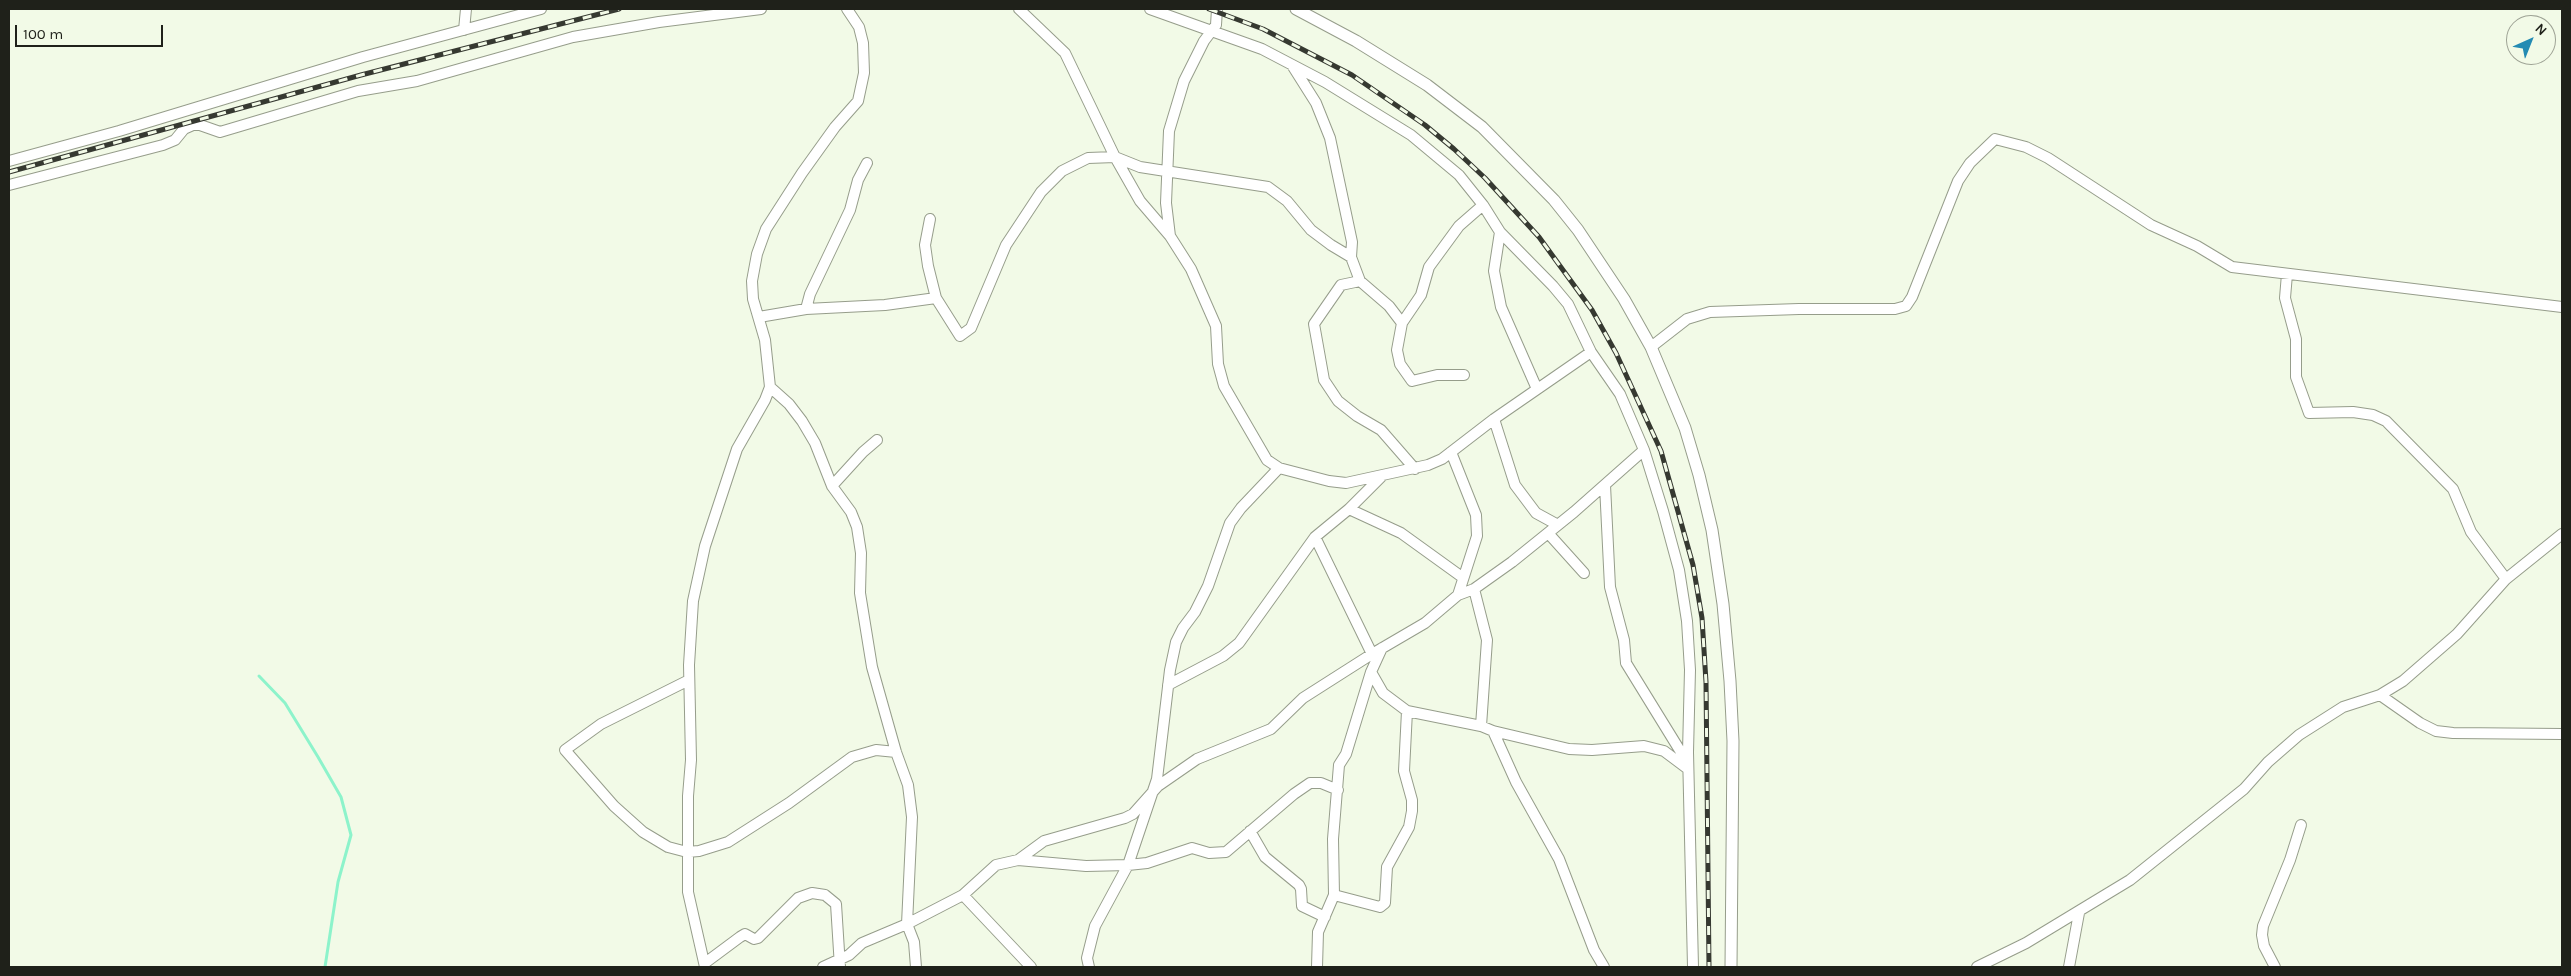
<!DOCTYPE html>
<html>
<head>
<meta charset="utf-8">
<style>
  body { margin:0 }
  #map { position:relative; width:2571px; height:976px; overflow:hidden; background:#f2fae7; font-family:Karla,sans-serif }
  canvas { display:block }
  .frame { position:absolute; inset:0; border:10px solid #1f211a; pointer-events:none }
  .north { position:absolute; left:2506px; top:15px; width:50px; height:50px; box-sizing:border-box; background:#f2fae7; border:1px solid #9ea395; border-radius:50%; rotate:44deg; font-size:14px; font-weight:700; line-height:20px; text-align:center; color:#1f211a }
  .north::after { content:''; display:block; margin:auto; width:18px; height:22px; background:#238bb3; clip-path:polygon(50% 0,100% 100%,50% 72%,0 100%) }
  .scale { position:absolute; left:15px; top:25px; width:148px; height:22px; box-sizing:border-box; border:2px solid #1f211a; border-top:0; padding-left:6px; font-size:15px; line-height:18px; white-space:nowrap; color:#1f211a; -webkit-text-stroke:4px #f2fae7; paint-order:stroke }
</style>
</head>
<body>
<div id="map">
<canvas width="2571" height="976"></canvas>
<div class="frame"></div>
<div class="north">N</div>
<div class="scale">100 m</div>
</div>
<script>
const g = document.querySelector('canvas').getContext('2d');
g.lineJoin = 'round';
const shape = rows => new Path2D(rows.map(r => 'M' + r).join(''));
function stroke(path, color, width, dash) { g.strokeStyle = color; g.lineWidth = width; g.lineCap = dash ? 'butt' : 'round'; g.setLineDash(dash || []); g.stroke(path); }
const stream = shape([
  [259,676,285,703,318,757,341,797,351,835,338,882,325,967]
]);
const minor = shape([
  [1019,9,1065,53,1115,157,1140,201,1170,236,1191,269,1216,326,1218,364,1224,386,1267,460,1279,468,1329,481,1346,483,1428,465,1442,459,1494,419,1591,352],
  [1150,9,1262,49,1325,82,1411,135,1459,175,1483,205,1500,232,1553,286,1568,304,1591,352,1620,394,1644,450,1663,511,1679,570,1687,621,1690,670,1688,752,1693,967],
  [464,30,466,9],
  [1292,65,1316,103,1330,138,1352,242,1351,257,1360,281,1389,306,1402,323],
  [9,161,119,131,363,57,541,9],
  [9,185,163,145,175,140,184,129,193,125,200,125,220,132,358,91,417,81,573,37,659,22,761,9],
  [930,219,925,245,928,266,936,298,960,336,971,328,1006,245,1041,192,1062,171,1088,158,1115,157,1140,167,1268,187,1287,201,1311,230,1331,245,1351,257],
  [1500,232,1494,271,1501,307,1537,389],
  [1170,236,1166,203,1169,131,1184,81,1204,41,1216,25,1217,9],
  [2287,274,2285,298,2296,339,2296,377,2309,413,2353,412,2373,415,2386,421,2453,489,2471,532,2506,579],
  [1360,281,1341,285,1314,324,1324,380,1338,401,1357,416,1381,430,1415,469],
  [806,309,810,294,850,210,858,180,867,163],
  [759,317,806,309,885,305,936,298],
  [1651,347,1687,319,1710,312,1799,309,1895,309,1906,306,1912,297,1958,181,1970,163,1995,139,2026,147,2048,158,2151,225,2197,246,2232,267,2562,307],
  [1464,375,1437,375,1412,381,1400,364,1397,350,1402,323,1421,295,1429,267,1459,226,1483,205],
  [770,387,789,404,802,421,815,443,832,486,851,512,857,527,861,553,860,593,872,667,896,752,908,785,912,817,907,924,914,942,916,967],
  [1494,419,1515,485,1536,513,1558,525],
  [1451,452,1476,515,1477,536,1458,595],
  [1605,485,1610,587,1624,640,1626,663,1687,762],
  [832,486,863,452,877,440],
  [1349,509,1401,533,1462,577],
  [1548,533,1584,573],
  [1315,537,1372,654],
  [1474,589,1487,640,1481,726],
  [1371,672,1383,693,1407,711,1481,726,1493,731,1569,749,1592,750,1644,746,1664,751,1688,769],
  [689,680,601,724,565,750,614,806,643,832,668,847,687,852,699,851,728,842,789,803,852,757,876,750,896,752],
  [1168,685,1223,656,1239,643,1315,537,1349,509,1381,477],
  [2380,695,2420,723,2436,731,2453,733,2562,734],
  [1493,731,1516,782,1559,859,1594,950,1604,967],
  [1250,831,1265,857,1299,885,1301,889,1302,906,1325,917],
  [1018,860,1086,866,1128,865,1147,863,1192,848,1209,853,1226,852,1294,794,1310,783,1321,783,1338,790],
  [963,895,1031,967],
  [1334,895,1380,907,1385,903,1387,867,1409,827,1412,811,1412,800,1404,771,1407,711],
  [705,963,740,937,745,934,754,939,758,938,798,898,812,893,825,895,836,904,840,967],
  [705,967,688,892,688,796,691,760,689,665,693,601,705,546,737,449,765,400,770,387,765,340,753,299,752,281,757,254,766,229,802,173,835,127,858,101,864,73,863,43,859,27,847,9],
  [823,967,849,955,862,943,907,924,963,895,996,865,1018,860,1044,841,1125,818,1133,814,1158,786,1197,759,1271,729,1303,698,1372,654,1425,623,1458,595,1474,589,1512,562,1574,512,1644,450],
  [1089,967,1087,958,1095,926,1128,865,1157,779,1170,670,1176,642,1183,628,1195,612,1208,586,1230,523,1241,508,1279,468],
  [1317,967,1318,932,1334,895,1333,839,1339,765,1346,754,1371,672,1382,648],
  [1977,967,2026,943,2130,880,2244,789,2268,762,2299,735,2343,707,2380,695,2403,681,2457,634,2506,579,2562,534],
  [2069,967,2079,913],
  [2275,967,2264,946,2262,935,2263,926,2290,860,2301,825]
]);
const tertiary = shape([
  [1296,9,1356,41,1427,85,1482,127,1554,200,1578,230,1624,299,1651,347,1685,428,1699,475,1712,530,1723,604,1730,681,1733,741,1731,967]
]);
const rail = shape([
  [1209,9,1263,29,1352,75,1425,125,1454,149,1485,178,1539,237,1592,310,1616,353,1661,451,1693,565,1702,618,1706,682,1709,967],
  [9,172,361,75,619,9]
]);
stroke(stream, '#8df3cb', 3);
stroke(minor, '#969d8b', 12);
stroke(tertiary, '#969d8b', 13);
stroke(minor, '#fff', 10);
stroke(tertiary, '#fff', 11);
stroke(rail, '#363931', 5);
stroke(rail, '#f2fae7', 3, [9]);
</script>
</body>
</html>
